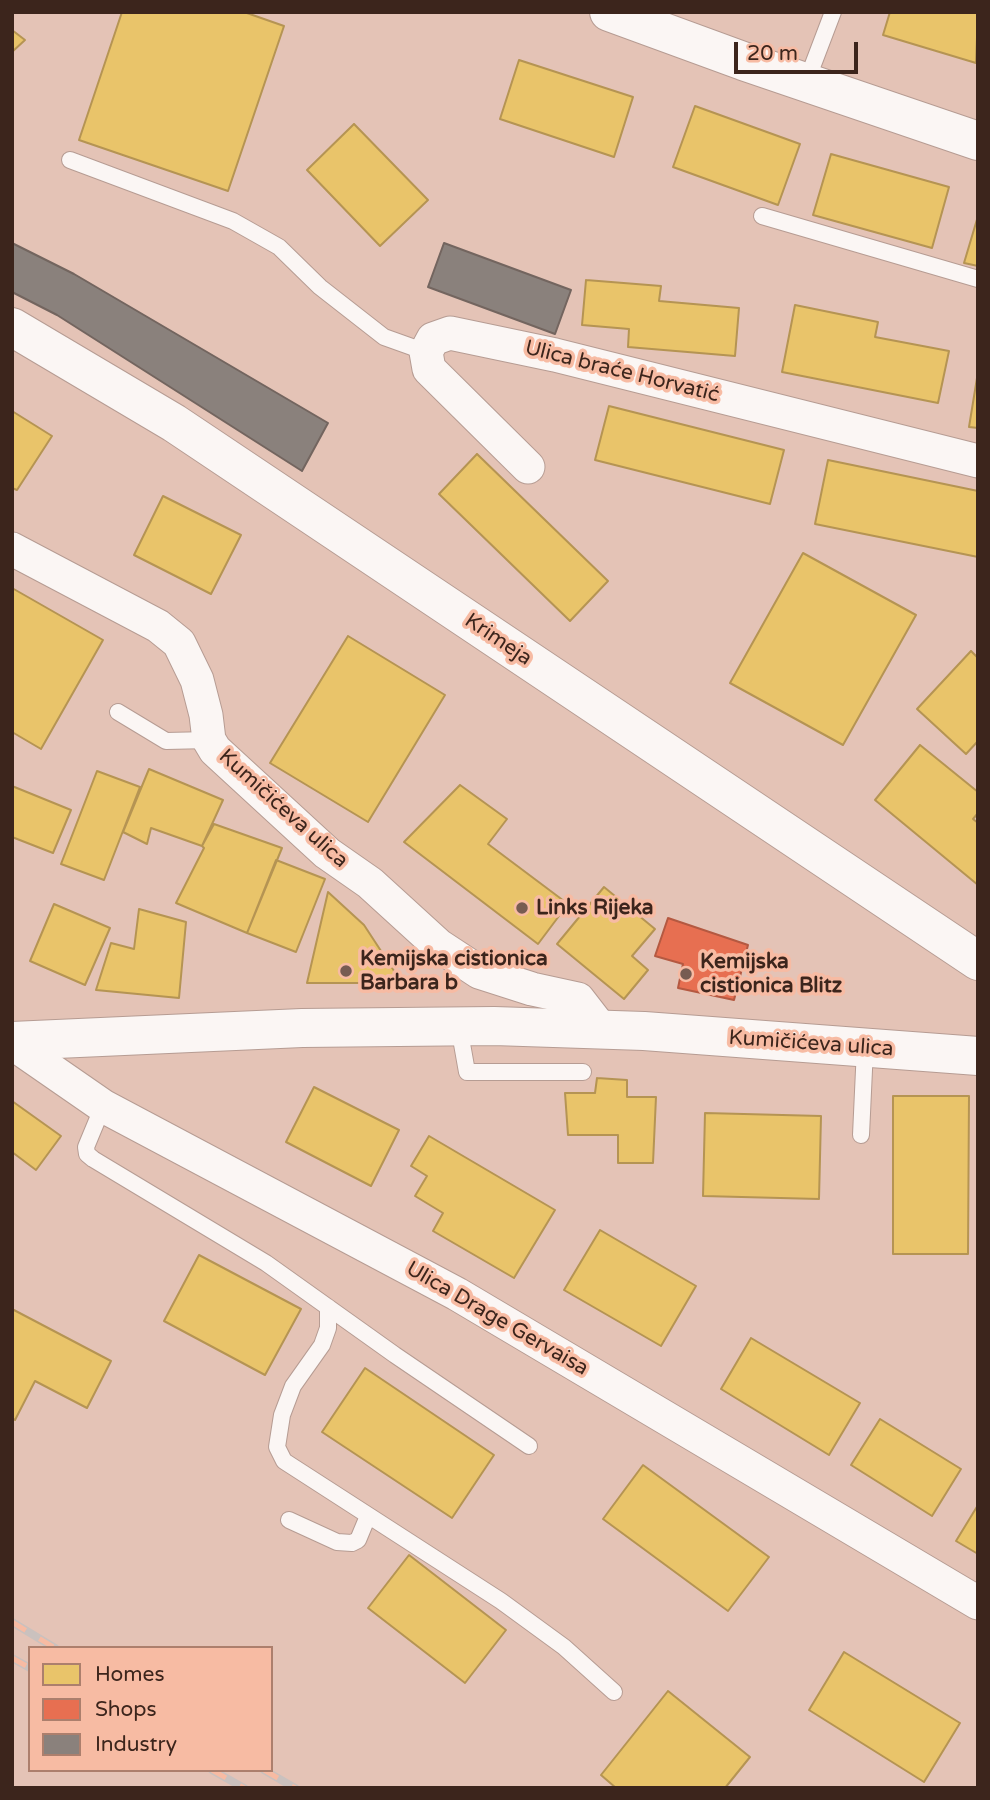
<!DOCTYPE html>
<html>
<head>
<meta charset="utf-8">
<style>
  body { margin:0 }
  #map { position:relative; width:990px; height:1800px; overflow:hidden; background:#e4c3b6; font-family:"Varela Round",sans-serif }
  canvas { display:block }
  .frame { position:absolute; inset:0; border:14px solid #3c251c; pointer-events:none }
  .legend { position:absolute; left:28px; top:1646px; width:245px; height:126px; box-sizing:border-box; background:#f7bba3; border:2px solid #ac7f6d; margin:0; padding:9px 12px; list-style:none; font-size:21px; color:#3c251c }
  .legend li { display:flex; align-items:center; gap:14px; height:35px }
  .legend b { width:35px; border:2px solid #ac7f6d }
  .scale { position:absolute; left:734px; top:42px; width:124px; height:32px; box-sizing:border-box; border:4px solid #3c251c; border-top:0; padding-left:9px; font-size:21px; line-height:24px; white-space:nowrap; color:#3c251c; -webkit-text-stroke:5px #f7bba3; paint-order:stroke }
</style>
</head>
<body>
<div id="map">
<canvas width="990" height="1800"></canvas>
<div class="frame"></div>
<ul class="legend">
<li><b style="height:19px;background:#e9c46a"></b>Homes</li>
<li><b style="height:19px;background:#e76f51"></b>Shops</li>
<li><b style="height:19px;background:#8a817c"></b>Industry</li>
</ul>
<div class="scale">20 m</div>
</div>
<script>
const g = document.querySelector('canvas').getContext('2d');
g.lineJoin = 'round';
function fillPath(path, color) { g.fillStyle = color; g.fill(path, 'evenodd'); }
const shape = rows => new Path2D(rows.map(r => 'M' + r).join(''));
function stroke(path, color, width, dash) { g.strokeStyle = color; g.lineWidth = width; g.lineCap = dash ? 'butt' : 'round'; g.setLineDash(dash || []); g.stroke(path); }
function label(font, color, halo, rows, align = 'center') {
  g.font = font + ' "Varela Round",sans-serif'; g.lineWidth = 7; g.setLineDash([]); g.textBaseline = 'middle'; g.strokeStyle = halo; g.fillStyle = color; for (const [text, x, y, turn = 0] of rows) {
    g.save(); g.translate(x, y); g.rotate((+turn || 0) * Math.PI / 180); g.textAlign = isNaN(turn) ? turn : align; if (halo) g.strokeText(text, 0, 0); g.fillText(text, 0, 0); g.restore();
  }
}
const homes = shape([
  [122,12,244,12,284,26,228,191,79,140,122,12],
  [890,12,978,12,976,63,883,35,890,12],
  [12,30,25,40,12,52,12,30],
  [519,60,633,97,614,157,500,119,519,60],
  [695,106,800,144,778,205,673,167,695,106],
  [354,124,428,200,380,246,307,170,354,124],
  [831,154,949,187,932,248,813,215,831,154],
  [978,216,978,266,964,263,978,216],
  [586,280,661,286,659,301,739,308,735,356,628,347,629,329,582,325,586,280],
  [795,305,878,322,875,337,949,351,938,403,782,372,795,305],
  [977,378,978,378,978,428,969,427,977,378],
  [609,406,784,450,770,504,595,460,609,406],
  [12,411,52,436,17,490,12,488,12,411],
  [477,454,608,581,570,621,439,494,477,454],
  [828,460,978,491,978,557,815,524,828,460],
  [163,496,241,535,211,594,134,555,163,496],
  [803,553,916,615,843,745,730,683,803,553],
  [12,588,103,640,41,749,12,732,12,588],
  [348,636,445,695,368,822,270,763,348,636],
  [971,651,978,658,978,741,966,754,917,709,971,651],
  [920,745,978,792,978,813,973,819,978,823,978,885,875,800,920,745],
  [149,769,223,800,202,846,151,828,147,844,123,832,149,769],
  [97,771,140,787,104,880,61,864,97,771],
  [460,785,507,819,488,844,568,904,538,944,404,842,460,785],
  [12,786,71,810,53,853,12,837,12,786],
  [214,824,282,848,247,933,176,903,204,848,202,846,214,824],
  [276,860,325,879,296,952,247,933,276,860],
  [604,887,655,929,632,956,648,970,624,999,557,944,604,887],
  [328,892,364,925,402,983,307,983,328,892],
  [54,904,110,928,85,985,30,961,54,904],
  [139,909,186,922,179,998,96,990,111,943,134,949,139,909],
  [597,1078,627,1080,627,1097,656,1097,653,1163,618,1163,618,1135,568,1135,565,1093,595,1093,597,1078],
  [314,1087,399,1130,371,1186,286,1142,314,1087],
  [893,1096,969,1096,968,1254,893,1254,893,1096],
  [12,1101,61,1136,36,1170,12,1152,12,1101],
  [705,1113,821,1116,819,1199,703,1196,705,1113],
  [429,1136,555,1210,514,1278,433,1231,443,1213,415,1196,427,1176,411,1166,429,1136],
  [600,1230,696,1286,661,1346,564,1290,600,1230],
  [199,1255,301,1309,265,1375,164,1321,199,1255],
  [12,1309,111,1361,87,1408,35,1381,15,1420,12,1418,12,1309],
  [751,1338,860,1403,829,1455,721,1389,751,1338],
  [365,1368,494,1455,452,1518,322,1432,365,1368],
  [880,1419,961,1469,932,1516,851,1465,880,1419],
  [643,1465,769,1557,728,1611,603,1519,643,1465],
  [978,1505,978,1554,956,1541,978,1505],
  [409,1555,506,1630,465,1683,368,1608,409,1555],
  [844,1652,960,1723,924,1782,809,1710,844,1652],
  [668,1691,750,1757,725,1788,616,1788,601,1775,668,1691]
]);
const shops = shape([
  [668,918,748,945,734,1000,678,988,683,964,655,956,668,918]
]);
const industry = shape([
  [12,243,74,274,328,423,302,471,57,315,12,292,12,243],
  [444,243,571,290,555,334,428,287,444,243]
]);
const lane = shape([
  [806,83,833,12],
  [70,160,233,221,279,247,320,287,384,337,426,352],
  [762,216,978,279],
  [118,712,166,741,209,740],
  [459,1027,467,1072,583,1072],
  [103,1106,86,1147,87,1154,93,1159,266,1263,395,1355,529,1446],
  [861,1135,865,1048],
  [328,1307,328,1328,322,1345,293,1386,282,1415,277,1447,284,1461,501,1601,564,1647,614,1692],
  [289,1520,337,1542,352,1543,358,1540,368,1516]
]);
const street = shape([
  [528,467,429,369,426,352,433,339,450,333,555,355,978,461],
  [12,549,158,626,179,643,197,680,206,715,209,740,215,750,327,853,370,883,438,945,479,972,532,989,578,999,602,1030],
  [12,1043,103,1106,457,1294,978,1603]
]);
const secondary = shape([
  [609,12,743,61,978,141],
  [12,327,174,423,978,961],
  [12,1041,302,1028,494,1026,644,1031,978,1056]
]);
const rail = shape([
  [12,1622,55,1648],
  [12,1658,30,1668],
  [212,1770,244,1788],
  [264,1770,295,1788]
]);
const markers = [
  [522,908,7,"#775c52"],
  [346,971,7,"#775c52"],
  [686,974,7,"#775c52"]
];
const streetNames = [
  ["Ulica braće Horvatić",622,372,14],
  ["Krimeja",498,640,34],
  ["Kumičićeva ulica",283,809,42],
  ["Kumičićeva ulica",811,1044,4],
  ["Ulica Drage Gervaisa",497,1319,30]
];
const poiNames = [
  ["Links Rijeka",536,908],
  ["Kemijska cistionica",360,959],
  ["Barbara b",360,983],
  ["Kemijska",700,962],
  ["cistionica Blitz",700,986]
];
fillPath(homes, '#e9c46a');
stroke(homes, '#b59453', 2);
fillPath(shops, '#e76f51');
stroke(shops, '#b45941', 2);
fillPath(industry, '#8a817c');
stroke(industry, '#73655f', 2);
stroke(lane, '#b69c93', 18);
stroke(street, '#b69c93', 35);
stroke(secondary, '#b69c93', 40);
stroke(lane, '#fbf6f4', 16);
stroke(street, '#fbf6f4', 33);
stroke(secondary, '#fbf6f4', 38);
stroke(rail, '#cac1be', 8);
stroke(rail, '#f7bba3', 5, [16]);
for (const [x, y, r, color] of markers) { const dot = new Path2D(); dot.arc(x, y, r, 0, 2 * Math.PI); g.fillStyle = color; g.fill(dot); stroke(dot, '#f7bba3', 2.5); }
label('21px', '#3c251c', '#f7bba3', streetNames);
label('bold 21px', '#3c251c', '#f7bba3', poiNames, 'left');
</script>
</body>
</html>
